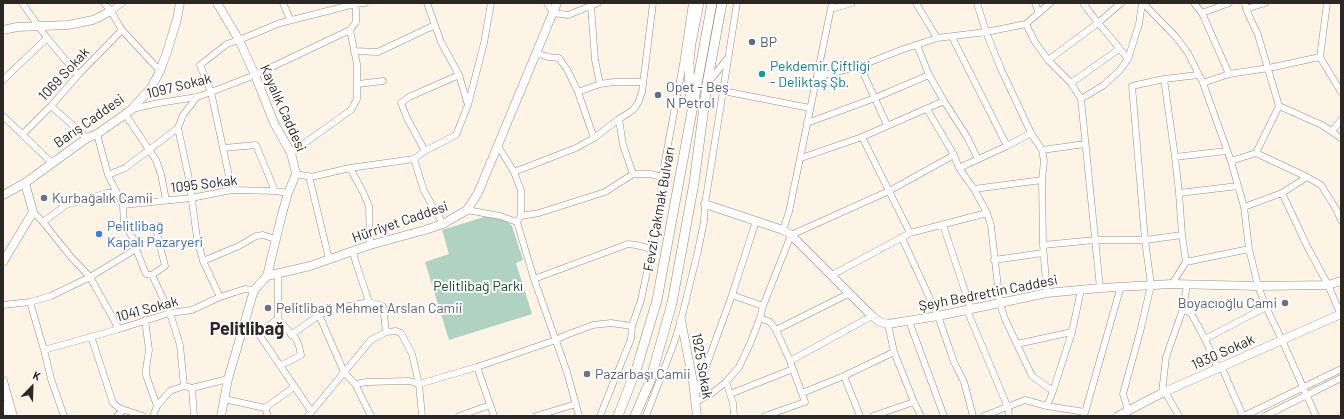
<!DOCTYPE html>
<html>
<head>
<meta charset="utf-8">
<style>
  body { margin:0 }
  #map { position:relative; width:1344px; height:419px; overflow:hidden; background:#fef4e6; font-family:Barlow,sans-serif }
  canvas { display:block }
  .frame { position:absolute; inset:0; border:4px solid #2b2823; pointer-events:none }
  .north { position:absolute; left:12px; top:367px; width:40px; height:40px; -webkit-text-stroke:3px #fff; paint-order:stroke; rotate:23deg; font-size:11px; font-weight:700; line-height:16px; text-align:center; color:#2b2823 }
  .north::after { content:''; display:block; margin:auto; width:14px; height:18px; background:#2b2823; clip-path:polygon(50% 0,100% 100%,50% 72%,0 100%) }
</style>
</head>
<body>
<div id="map">
<canvas width="1344" height="419"></canvas>
<div class="frame"></div>
<div class="north">K</div>
</div>
<script>
const g = document.querySelector('canvas').getContext('2d');
g.lineJoin = 'round';
function fillPath(path, color) { g.fillStyle = color; g.fill(path, 'evenodd'); }
const shape = rows => new Path2D(rows.map(r => 'M' + r).join(''));
function stroke(path, color, width, dash) { g.strokeStyle = color; g.lineWidth = width; g.lineCap = dash ? 'butt' : 'round'; g.setLineDash(dash || []); g.stroke(path); }
function label(font, color, halo, rows, align = 'center') {
  g.font = font + ' Barlow,sans-serif'; g.lineWidth = 4; g.setLineDash([]); g.textBaseline = 'middle'; g.strokeStyle = halo; g.fillStyle = color; for (const [text, x, y, turn = 0] of rows) {
    g.save(); g.translate(x, y); g.rotate((+turn || 0) * Math.PI / 180); g.textAlign = isNaN(turn) ? turn : align; if (halo) g.strokeText(text, 0, 0); g.fillText(text, 0, 0); g.restore();
  }
}
const green = shape([
  [487,216,506,220,512,226,523,260,516,263,532,314,449,340,425,262,449,254,442,230]
]);
const street = shape([
  [22,3,47,38,78,75],
  [104,3,111,11,122,30,160,71],
  [283,3,290,19],
  [427,3,441,42,459,75,468,105],
  [547,3,553,13,568,15,598,3],
  [916,3,937,38],
  [977,3,986,32,1001,69,1031,133,1042,150,1044,161,1042,180,1043,245,1047,293],
  [1035,3,1039,13],
  [1083,3,1098,23,1106,32,1128,59],
  [1143,3,1176,37,1188,53,1203,83,1231,161,1244,207,1249,249,1258,286,1266,307,1282,340,1316,416],
  [1194,3,1202,13,1229,74],
  [1245,3,1246,9,1258,35,1279,106,1322,125,1341,138],
  [1327,3,1320,57,1341,92],
  [591,6,595,60,600,84],
  [831,9,852,3],
  [1246,9,1265,3],
  [111,11,122,3],
  [1202,13,1229,3],
  [1026,24,1035,42,1048,60,1071,83,1081,99,1100,288],
  [952,37,1007,146],
  [354,51,378,52,435,25],
  [536,53,548,57,559,58,568,71,578,92,594,138],
  [1048,60,1098,23,1121,3],
  [860,66,887,125],
  [817,77,860,66,901,50,937,38,986,32,1026,24,1050,3],
  [1164,79,1175,157,1179,193,1182,235,1186,262,1172,284],
  [3,80,47,38],
  [708,83,727,59],
  [1071,83,1119,49],
  [1203,83,1229,74,1269,68,1320,57],
  [358,84,383,81],
  [723,91,810,108],
  [578,92,600,84,614,82,642,82],
  [1081,99,1104,85,1120,70,1128,59,1139,24,1142,3],
  [944,101,967,137,978,159],
  [51,106,87,138],
  [132,109,159,103,197,97,211,92,255,75,350,30,356,22,356,11,355,3],
  [927,109,954,155,959,168,974,189,987,213,991,226,1000,304,1005,319,1032,376,1053,391],
  [125,114,156,160,161,174,166,200],
  [3,116,52,163],
  [619,119,623,145,633,174],
  [807,123,875,98,929,75],
  [178,128,189,179,197,238,203,261,220,297],
  [1332,131,1341,120],
  [23,134,51,106,78,75,122,30],
  [97,134,108,175,123,205,124,224,136,243,136,249,146,274,152,275,170,313,180,345,184,386],
  [862,137,910,233],
  [498,146,514,172,517,180,521,190,521,216],
  [224,148,256,145,275,191],
  [1042,150,1085,144],
  [425,151,407,118,401,103,409,97,459,75],
  [291,153,351,110,357,99,357,64,350,30],
  [1256,153,1279,106],
  [1175,157,1226,151],
  [801,158,862,137,944,101,929,75,917,45],
  [414,159,424,191,443,224],
  [1231,161,1256,153,1307,177,1321,185,1336,209,1341,220],
  [350,168,363,192,369,206,370,245],
  [959,168,1007,146,1031,133],
  [514,172,576,148,594,138,619,119,633,110,638,103,642,92,653,3],
  [296,174,311,177,350,168,414,159,425,151,456,135,468,105,484,43,491,3],
  [108,175,125,168,178,128,183,115,197,97],
  [309,176,329,259],
  [974,189,1042,180],
  [232,190,211,92,200,65,227,44,239,40,280,23,355,4,365,3],
  [1179,193,1238,186],
  [1282,193,1308,248,1328,285,1341,315],
  [123,205,191,198,232,190,275,191,288,193],
  [1244,207,1282,193,1307,177],
  [467,210,500,216,517,222,521,216,539,213,605,192,633,174,650,174,662,177],
  [33,212,43,222,71,257,90,277,119,329],
  [43,222,66,205,107,193,117,193],
  [517,222,534,279,567,372,579,416],
  [943,225,971,309],
  [783,230,789,212,832,3],
  [902,238,938,316,954,362,964,382,973,416],
  [1043,245,1095,240,1145,240,1182,235],
  [353,252,356,263,369,302],
  [994,260,1043,253],
  [203,261,239,246,256,236,263,235,275,239],
  [1186,262,1249,249],
  [278,273,278,319],
  [152,275,165,266,157,233],
  [832,275,910,233,987,213],
  [534,279,628,244,636,245,652,249],
  [732,295,763,306],
  [30,302,44,350,51,379,64,416],
  [3,305,30,302,51,296,90,277,136,249],
  [1183,309,1191,313,1205,339,1218,369],
  [967,310,1008,408,1009,416],
  [319,315,344,372,355,384,371,416],
  [760,318,770,322,776,330,790,361,805,402,765,416],
  [145,320,149,350,146,369,146,375,157,406],
  [909,321,944,416],
  [888,324,894,352,914,402,921,416],
  [243,325,258,333,311,411],
  [776,330,850,293],
  [258,333,278,319,296,339,299,346,301,355,280,366],
  [291,335,319,315,339,308,369,302,383,306,386,332],
  [91,336,113,403,119,408,143,416],
  [1205,339,1266,307],
  [1017,344,1072,332],
  [44,350,119,329,170,313,192,310,220,297,245,289,254,290],
  [790,361,872,316],
  [477,367,494,416],
  [1222,368,1243,416],
  [844,376,860,416],
  [726,382,733,403,734,416],
  [355,384,367,382,409,381,419,384,477,367,556,340,566,335,593,325,611,323,632,326],
  [192,388,194,416],
  [1165,392,1179,416],
  [802,393,844,376,894,352],
  [1162,393,1166,357,1183,309,1187,285],
  [730,394,793,369],
  [695,397,732,295,756,221],
  [224,399,265,408],
  [696,402,712,393,726,382,739,367,750,344,760,318,763,306,791,235,889,191,954,155],
  [1047,406,1053,391,1072,332,1081,290],
  [1128,410,1123,394,1140,332,1151,285,1145,240,1132,86,1164,79,1198,75],
  [117,416,123,410],
  [153,416,157,406,170,391,184,386,192,388,228,379],
  [268,416,265,408,294,387],
  [308,416,371,340,386,332,396,331,401,333,412,354,419,384,422,416],
  [459,416,490,405],
  [536,416,576,404],
  [600,416,631,339,632,326,641,300,660,210,662,177,683,64,692,3],
  [646,416,674,343,681,320,698,251,704,221,705,204,737,3],
  [873,416,914,402],
  [984,416,1025,400,1047,406,1085,412],
  [1084,416,1121,286],
  [1244,416,1341,369],
  [1265,416,1341,378]
]);
const secondary = shape([
  [217,3,239,40,255,75,274,123,291,153,296,174,288,193,282,214,267,276],
  [3,30,17,27,68,25,93,20,111,11],
  [3,195,25,183,87,138,97,134,131,110,151,88,160,71,167,52,177,19,180,3],
  [705,204,783,230,791,235,872,316,880,322,888,324,938,316,1047,293,1100,288,1172,284,1258,286,1328,285,1341,281],
  [3,262,33,212,25,183],
  [681,320,693,382,697,416],
  [3,381,13,416],
  [3,405,6,416],
  [221,416,228,379,254,290,267,276,310,266,370,245,425,230,443,224,467,210,478,193,557,3],
  [1118,416,1162,393,1341,314]
]);
const primary = shape([
  [690,95,689,61,691,43,699,3],
  [618,416,637,367,657,300,712,3],
  [635,416,650,381,672,303,694,183,707,84,722,3]
]);
const markers = [
  [752,42,4,"#5c6f8a"],
  [762,74,4,"#0f9aa8"],
  [658,95,4,"#5c6f8a"],
  [44,198,4,"#6b7280"],
  [99,234,4,"#3f7fe0"],
  [1285,303,4,"#6b7280"],
  [268,308,4,"#6b7280"],
  [587,374,4,"#6b7280"]
];
const serviceNames = [
  ["BP",760,42],
  ["Opet - Beş",666,87],
  ["N Petrol",666,103]
];
const cultureNames = [
  ["Pekdemir Çiftliği",770,66],
  ["- Deliktaş Şb.",770,82]
];
const streetNames = [
  ["1069 Sokak",64,74,-47],
  ["1097 Sokak",179,86,-14],
  ["Kayalık Caddesi",283,108,66],
  ["Barış Caddesi",89,121,-35],
  ["1095 Sokak",204,184,-7],
  ["Fevzi Çakmak Bulvarı",659,209,-80],
  ["Hürriyet Caddesi",400,222,-19],
  ["Şeyh Bedrettin Caddesi",988,293,-11],
  ["1041 Sokak",147,309,-15],
  ["1930 Sokak",1223,352,-24],
  ["1925 Sokak",702,366,80]
];
const worshipNames = [
  ["Kurbağalık Camii",52,198],
  ["Boyacıoğlu Cami",1277,303,"right"],
  ["Pelitlibağ Mehmet Arslan Camii",276,308],
  ["Pazarbaşı Camii",595,374]
];
const shopNames = [
  ["Pelitlibağ",107,226],
  ["Kapalı Pazaryeri",107,242]
];
const parkNames = [
  ["Pelitlibağ Parkı",478,286]
];
const districtNames = [
  ["Pelitlibağ",247,329]
];
fillPath(green, '#b0d2c1');
stroke(street, '#978e82', 7);
stroke(secondary, '#978e82', 9);
stroke(primary, '#978e82', 10);
stroke(street, '#fff', 6);
stroke(secondary, '#fff', 8);
stroke(primary, '#fff', 9);
for (const [x, y, r, color] of markers) { const dot = new Path2D(); dot.arc(x, y, r, 0, 2 * Math.PI); g.fillStyle = color; g.fill(dot); stroke(dot, '#fff', 1.5); }
label('14px', '#4e5e75', '#fff', serviceNames, 'left');
label('14px', '#0d838f', '#fff', cultureNames, 'left');
label('14px', '#2b2823', '#fff', streetNames);
label('14px', '#5b616d', '#fff', worshipNames, 'left');
label('14px', '#366cbe', '#fff', shopNames, 'left');
label('14px', '#114933', '#fff', parkNames);
label('bold 18px', '#2b2823', '#fff', districtNames);
</script>
</body>
</html>
